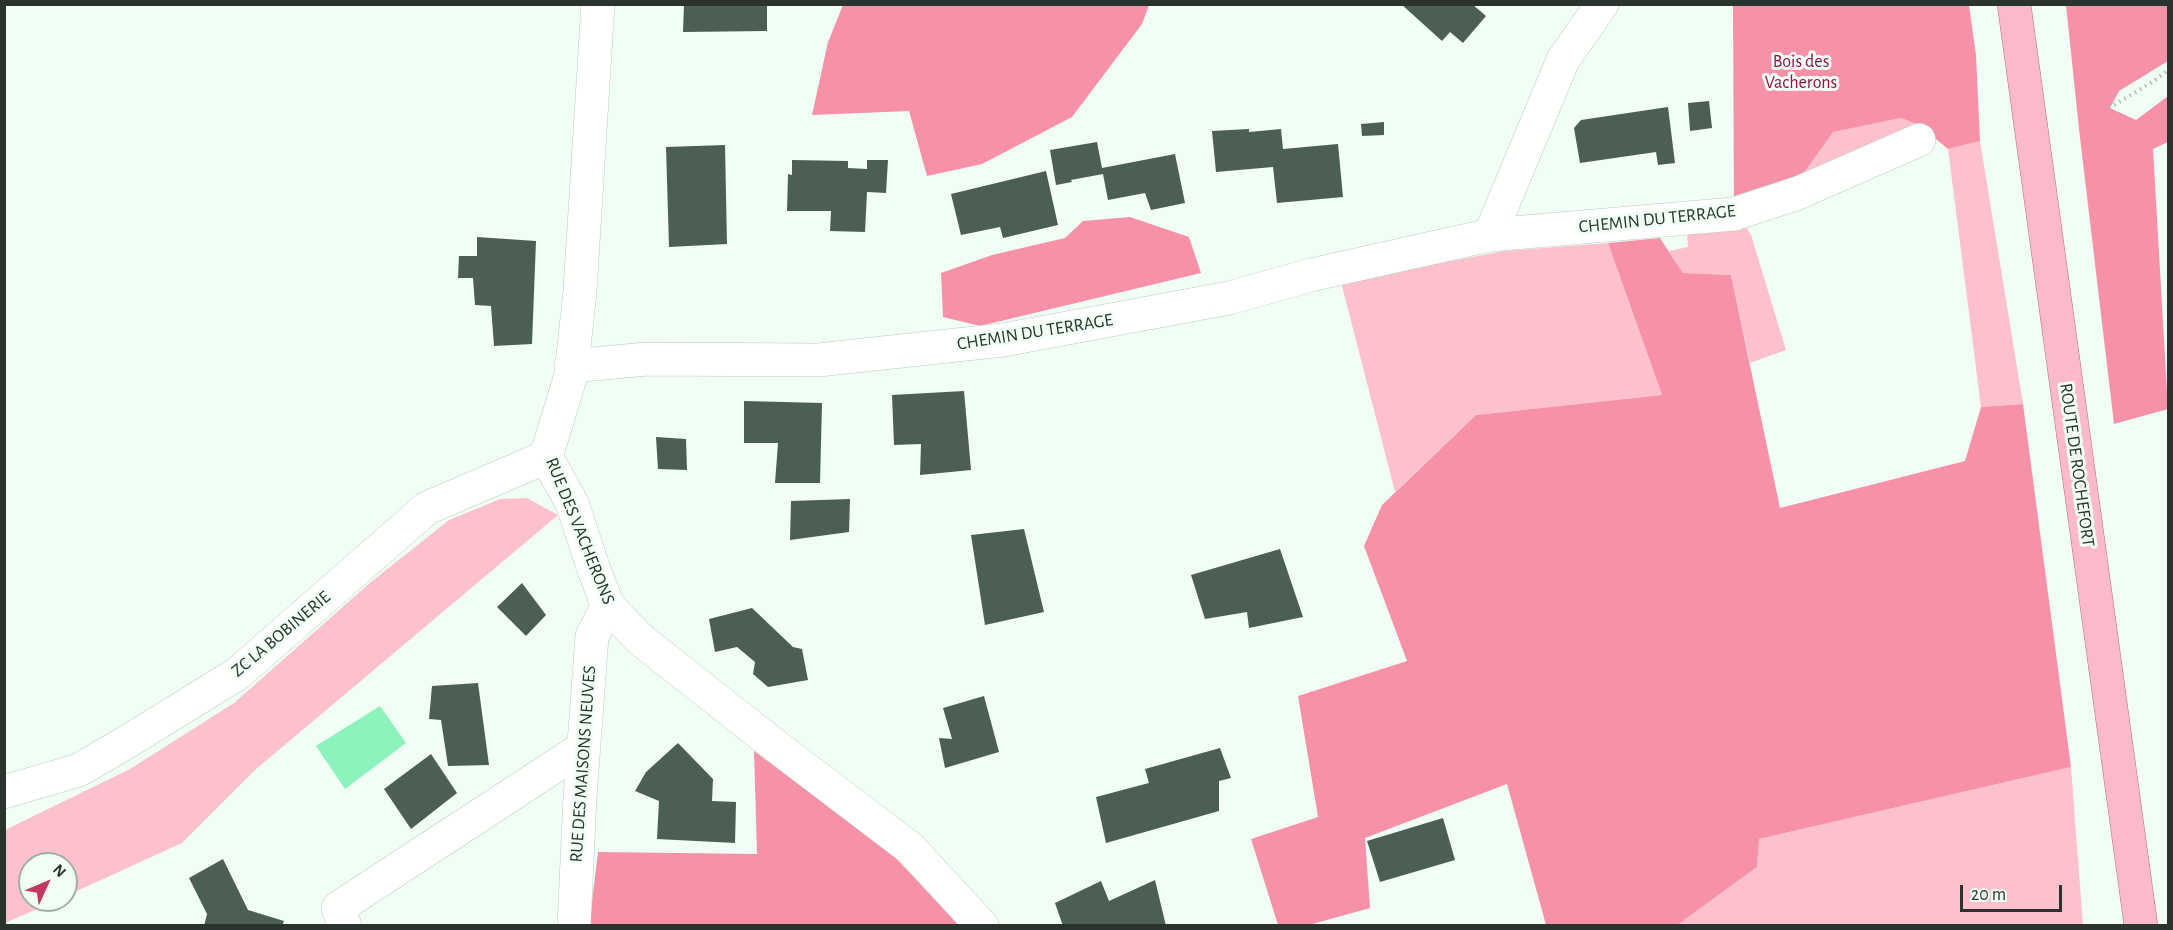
<!DOCTYPE html>
<html>
<head>
<meta charset="utf-8">
<style>
  body { margin:0 }
  #map { position:relative; width:2173px; height:930px; overflow:hidden; background:#f0fef6; font-family:"Alegreya Sans",sans-serif }
  canvas { display:block }
  .frame { position:absolute; inset:0; border:6px solid #2a332e; pointer-events:none }
  .north { position:absolute; left:18px; top:852px; width:60px; height:60px; box-sizing:border-box; background:#f0fef6; border:2px solid #a1ada6; border-radius:50%; rotate:46deg; font-size:16px; font-weight:700; line-height:24px; text-align:center; color:#2a332e }
  .north::after { content:''; display:block; margin:auto; width:21px; height:27px; background:#c43664; clip-path:polygon(50% 0,100% 100%,50% 72%,0 100%) }
  .scale { position:absolute; left:1960px; top:885px; width:102px; height:27px; box-sizing:border-box; border:3px solid #2a332e; border-top:0; padding-left:8px; font-size:18px; line-height:21px; white-space:nowrap; color:#2a332e; -webkit-text-stroke:4px #f0fef6; paint-order:stroke }
</style>
</head>
<body>
<div id="map">
<canvas width="2173" height="930"></canvas>
<div class="frame"></div>
<div class="north">N</div>
<div class="scale">20 m</div>
</div>
<script>
const g = document.querySelector('canvas').getContext('2d');
g.lineJoin = 'round';
function fillPath(path, color) { g.fillStyle = color; g.fill(path, 'evenodd'); }
const shape = rows => new Path2D(rows.map(r => 'M' + r).join(''));
function stroke(path, color, width, dash) { g.strokeStyle = color; g.lineWidth = width; g.lineCap = dash ? 'butt' : 'round'; g.setLineDash(dash || []); g.stroke(path); }
function label(font, color, halo, rows, align = 'center') {
  g.font = font + ' "Alegreya Sans",sans-serif'; g.lineWidth = 6; g.setLineDash([]); g.textBaseline = 'middle'; g.strokeStyle = halo; g.fillStyle = color; for (const [text, x, y, turn = 0] of rows) {
    g.save(); g.translate(x, y); g.rotate((+turn || 0) * Math.PI / 180); g.textAlign = isNaN(turn) ? turn : align; if (halo) g.strokeText(text, 0, 0); g.fillText(text, 0, 0); g.restore();
  }
}
const green = shape([
  [1901,118,1919,125,1803,174,1832,132],
  [1980,141,2023,404,1981,407,1948,149],
  [1744,223,1751,235,1786,350,1750,363,1731,275,1683,273,1669,251,1688,247,1687,234],
  [1608,243,1662,395,1476,415,1395,492,1341,282,1504,251],
  [527,498,558,515,255,770,182,843,66,896,66,864,30,864,30,900,58,900,5,923,5,830,130,769,234,703,371,582,449,520,500,499],
  [2071,767,2083,925,1676,926,1757,867,1759,839]
]);
const forest = shape([
  [843,5,843,4,1149,5,1142,24,1072,117,982,164,927,176,909,111,812,115,828,42],
  [1733,5,1969,5,1976,55,1980,141,1948,149,1919,125,1901,118,1833,132,1803,174,1734,214],
  [2066,5,2168,5,2168,61,2119,91,2110,108,2136,120,2168,96,2168,142,2153,149,2168,409,2114,424,2079,129],
  [1130,217,1189,237,1201,273,980,326,943,317,941,273,992,255,1065,238,1083,221],
  [1660,238,1683,273,1731,275,1780,508,1965,461,1981,407,2023,404,2071,767,1759,839,1757,867,1676,926,1546,925,1507,784,1365,838,1370,908,1309,925,1278,925,1251,839,1318,817,1298,696,1407,661,1364,546,1382,505,1476,415,1662,395,1608,243],
  [754,751,884,846,960,925,589,926,598,852,757,854]
]);
const water = shape([
  [380,706,406,743,345,789,316,746]
]);
const building = shape([
  [684,4,767,4,767,31,683,32],
  [1401,4,1472,4,1486,16,1463,43,1450,32,1442,41],
  [1709,101,1712,128,1690,131,1688,103],
  [1668,107,1675,163,1658,165,1656,152,1580,163,1574,128,1581,120],
  [1384,122,1384,135,1362,136,1361,124],
  [1249,129,1249,132,1281,129,1283,149,1338,144,1343,197,1277,203,1273,167,1216,172,1212,131],
  [1097,142,1102,168,1175,154,1185,203,1151,210,1145,193,1108,200,1103,174,1071,180,1072,182,1056,185,1050,150],
  [725,145,727,244,669,247,666,147],
  [792,160,848,161,848,168,867,169,867,160,888,160,886,193,867,192,865,232,830,231,831,211,787,211,788,174,792,175],
  [1046,171,1058,225,1003,238,1000,227,961,235,951,194],
  [477,237,536,241,532,344,494,346,491,306,475,305,473,278,458,278,459,256,477,256],
  [964,391,971,470,920,475,921,444,894,445,892,395],
  [744,401,822,403,820,483,775,483,778,443,744,443],
  [656,437,686,439,687,470,658,469],
  [850,499,849,532,790,540,791,501],
  [1024,529,1044,612,985,625,971,535],
  [1280,549,1303,617,1249,628,1247,612,1205,619,1191,575],
  [522,583,546,615,526,636,497,607],
  [752,608,793,647,802,649,808,680,768,687,753,674,755,662,737,647,715,652,709,619],
  [478,683,489,765,448,766,441,720,429,719,432,686],
  [984,696,999,752,945,768,939,738,952,739,943,708],
  [678,743,713,779,712,801,736,802,735,843,657,839,659,801,635,791,646,772],
  [1220,748,1231,778,1219,781,1219,811,1106,843,1096,797,1149,783,1145,769],
  [431,754,457,793,411,829,384,789],
  [1443,818,1455,860,1380,882,1367,841],
  [223,859,248,910,284,921,282,926,204,926,207,914,189,878],
  [1155,880,1166,926,1063,926,1055,903,1101,881,1109,901]
]);
const path = shape([
  [2109,108,2154,81,2168,70]
]);
const minor = shape([
  [1490,235,1563,60,1602,4],
  [571,366,647,359,818,360,1003,340,1229,298,1311,275,1490,235,1734,214,1798,193,1919,140],
  [546,457,571,375,580,291,598,4],
  [345,926,338,908,584,747],
  [574,926,580,797,592,636,608,606]
]);
const tertiary = shape([
  [4,792,79,770,130,740,237,674,427,508,546,457,572,503,594,570,608,606,641,640,777,747,910,848,982,926]
]);
const primary = shape([
  [2014,4,2141,926]
]);
const parkNames = [
  ["Bois des",1801,62],
  ["Vacherons",1801,83]
];
const streetNames = [
  ["CHEMIN DU TERRAGE",1657,219,-6],
  ["CHEMIN DU TERRAGE",1035,332,-9],
  ["ROUTE DE ROCHEFORT",2077,465,82],
  ["RUE DES VACHERONS",580,531,68],
  ["ZC LA BOBINERIE",281,634,-40],
  ["RUE DES MAISONS NEUVES",583,764,-86]
];
fillPath(green, '#fcc1cc');
fillPath(forest, '#f691a8');
fillPath(water, '#8cf3bd');
fillPath(building, '#4c5f54');
stroke(minor, '#b6ccbe', 34);
stroke(tertiary, '#b6ccbe', 34);
stroke(primary, '#b16d7b', 34);
stroke(path, '#aebab3', 4, [1.5, 4.5]);
stroke(minor, '#fff', 33);
stroke(tertiary, '#fff', 33);
stroke(primary, '#fbbac9', 33);
label('18px', '#8c1540', '#f0fef6', parkNames);
label('18px', '#2a332e', '#f0fef6', streetNames);
</script>
</body>
</html>
